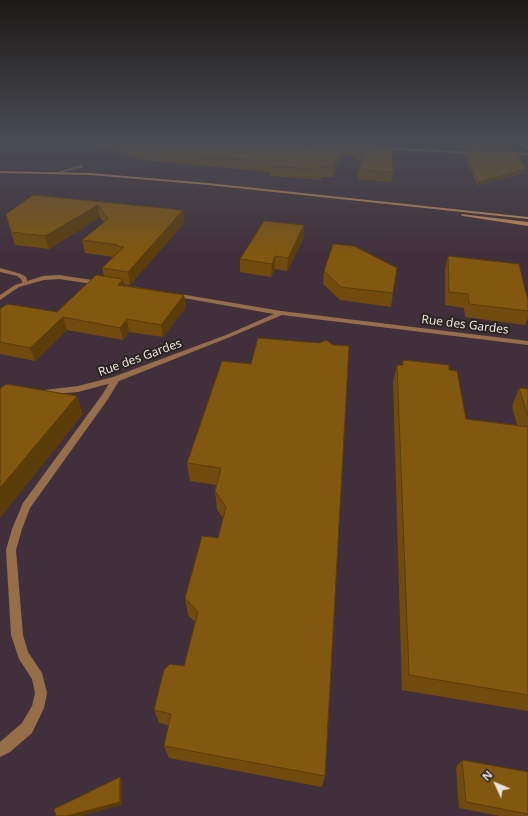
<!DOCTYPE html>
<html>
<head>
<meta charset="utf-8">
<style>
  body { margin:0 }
  #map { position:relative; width:528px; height:816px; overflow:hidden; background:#342d29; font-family:"Noto Sans",sans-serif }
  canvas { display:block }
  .north { position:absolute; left:476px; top:764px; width:40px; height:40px; -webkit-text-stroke:3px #2a2320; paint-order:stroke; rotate:314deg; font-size:11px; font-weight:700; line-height:16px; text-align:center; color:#e7e3e0 }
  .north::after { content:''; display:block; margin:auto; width:14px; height:18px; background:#e7e3e0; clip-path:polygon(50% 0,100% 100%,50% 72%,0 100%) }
</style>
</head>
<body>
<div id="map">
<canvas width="528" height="816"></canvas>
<div class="north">N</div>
</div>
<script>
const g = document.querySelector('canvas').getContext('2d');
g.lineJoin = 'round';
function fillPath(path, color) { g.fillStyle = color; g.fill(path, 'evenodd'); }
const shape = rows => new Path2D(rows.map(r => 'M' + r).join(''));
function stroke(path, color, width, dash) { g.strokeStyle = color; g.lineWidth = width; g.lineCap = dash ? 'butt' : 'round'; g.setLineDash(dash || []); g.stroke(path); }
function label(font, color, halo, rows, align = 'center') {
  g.font = font + ' "Noto Sans",sans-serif'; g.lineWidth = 4; g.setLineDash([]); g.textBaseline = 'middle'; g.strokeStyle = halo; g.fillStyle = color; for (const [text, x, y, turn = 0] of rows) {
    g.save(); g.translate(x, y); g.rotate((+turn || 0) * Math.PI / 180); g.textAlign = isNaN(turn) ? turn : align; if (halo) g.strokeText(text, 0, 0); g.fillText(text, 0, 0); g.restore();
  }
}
const industrial = shape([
  [0,142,506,142,528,153,528,816,0,816]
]);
const lane = shape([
  [81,165,83,166,81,168,59,173,57,172,81,165],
  [0,268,21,274,26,277,28,283,27,284,23,284,21,279,17,276,0,272,0,268],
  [113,377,119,377,120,379,108,399,30,508,22,529,16,550,23,635,28,652,42,673,47,693,44,708,32,733,10,752,0,757,0,742,22,723,32,706,35,693,32,679,19,659,11,635,6,550,12,529,23,503,102,395,113,377]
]);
const street = shape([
  [516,142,521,142,528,146,528,149,516,142],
  [380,147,475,152,477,153,475,154,381,149,380,147],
  [506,153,528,153,528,155,507,155,506,153],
  [59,275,99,281,102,283,99,285,59,279,44,280,19,287,0,300,0,295,15,285,43,276,59,275],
  [174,293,281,311,528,341,528,345,282,315,230,337,119,381,78,392,41,395,40,393,41,391,44,390,78,386,113,377,226,335,274,314,172,296,172,294,174,293]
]);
const secondary = shape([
  [0,171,90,173,208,183,528,217,528,219,208,185,90,175,0,173,0,171],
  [461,214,528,222,528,226,463,216,461,215,461,214]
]);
const wall = shape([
  [88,142,305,142,304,144,306,145,310,143,381,145,393,172,391,182,357,179,359,169,361,161,344,154,333,177,321,177,321,180,270,176,270,172,142,160],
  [460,142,512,142,514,145,512,151,463,149],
  [466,150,525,173,477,186,465,154],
  [33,195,183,210,184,223,130,285,124,284,124,285,184,295,186,307,163,337,129,332,123,340,67,330,35,361,0,354,0,309,57,312,104,276,102,268,114,257,85,253,82,240,104,222,100,217,49,249,15,245,11,232],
  [304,237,287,271,275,269,271,277,240,272,240,259],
  [448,256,528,301,528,318,525,325,465,317,464,308,445,305,445,269],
  [324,271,393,293,391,307,340,300,323,284],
  [403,360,449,370,466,419,517,425,512,406,519,388,528,389,528,711,402,690,393,382,397,365,402,365],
  [222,361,325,776,322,787,169,758,164,746,168,725,159,723,154,710,184,666,195,622,188,615,185,598,218,538,223,518,217,509,215,491,216,485,190,481,187,463],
  [462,760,528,772,528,816,500,816,459,808,456,767]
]);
const shadedWall = shape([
  [0,142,9,142,0,149],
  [345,144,344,154,333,177,333,167],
  [526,169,525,173,477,186,478,182],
  [98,205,100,217,49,249,45,236],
  [183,210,184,223,130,285,128,272],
  [304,225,304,237,287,271,288,258],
  [275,256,275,269,271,277,272,264],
  [123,279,125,291,118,285],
  [184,295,186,307,163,337,161,325],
  [63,317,67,330,35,361,30,348],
  [127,319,129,332,123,340,120,328],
  [77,396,83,414,0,518,0,488],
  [120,777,122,781,122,805,81,816,67,816]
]);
const building = shape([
  [114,142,303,142,303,143,306,145,310,143,310,142,381,142,381,145,392,146,393,172,359,169,364,152,345,144,333,167,322,167,321,170,271,166,272,162,141,151,114,142],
  [464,142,512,142,514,145,464,143,464,142],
  [466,150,516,152,526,169,478,182,466,150],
  [33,195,183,210,128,272,102,268,124,247,117,246,118,245,82,240,108,219,98,205,45,236,11,232,6,214,33,195],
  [264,221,304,225,288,258,275,256,272,264,240,259,264,221],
  [333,244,354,246,397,268,393,293,341,287,324,271,333,244],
  [448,256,519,264,528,301,528,311,469,304,468,294,449,292,448,256],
  [96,275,123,279,118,285,184,295,161,325,127,319,120,328,63,317,30,348,0,342,0,309,7,304,57,312,96,275],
  [258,338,320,343,326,340,333,345,349,346,325,776,164,746,171,714,154,710,164,670,170,664,184,666,198,612,185,598,202,536,218,538,226,507,215,491,221,468,187,463,222,361,251,364,258,338],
  [403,360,449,365,449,370,457,371,466,419,528,427,528,695,409,675,397,365,403,365,403,360],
  [6,384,77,396,0,488,0,389,6,384],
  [519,388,528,389,528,416,519,388],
  [462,760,528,772,528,814,466,802,462,760],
  [120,777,120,802,67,816,56,816,54,809,120,777]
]);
const streetNames = [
  ["Rue des Gardes",465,325,7],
  ["Rue des Gardes",140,358,-20]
];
fillPath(industrial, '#41303b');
fillPath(lane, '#966e4a');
fillPath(street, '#966e4a');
fillPath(secondary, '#d09155');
fillPath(wall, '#704b0d');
fillPath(shadedWall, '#5b3d0a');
fillPath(building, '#82570f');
stroke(building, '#5b3d0a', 1);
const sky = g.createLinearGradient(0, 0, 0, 256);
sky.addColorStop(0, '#1d1917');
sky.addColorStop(0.55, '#4a4c54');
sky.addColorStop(1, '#4a4c5400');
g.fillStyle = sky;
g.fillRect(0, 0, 528, 256);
label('12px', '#e7e3e0', '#2a2320', streetNames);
</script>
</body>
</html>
